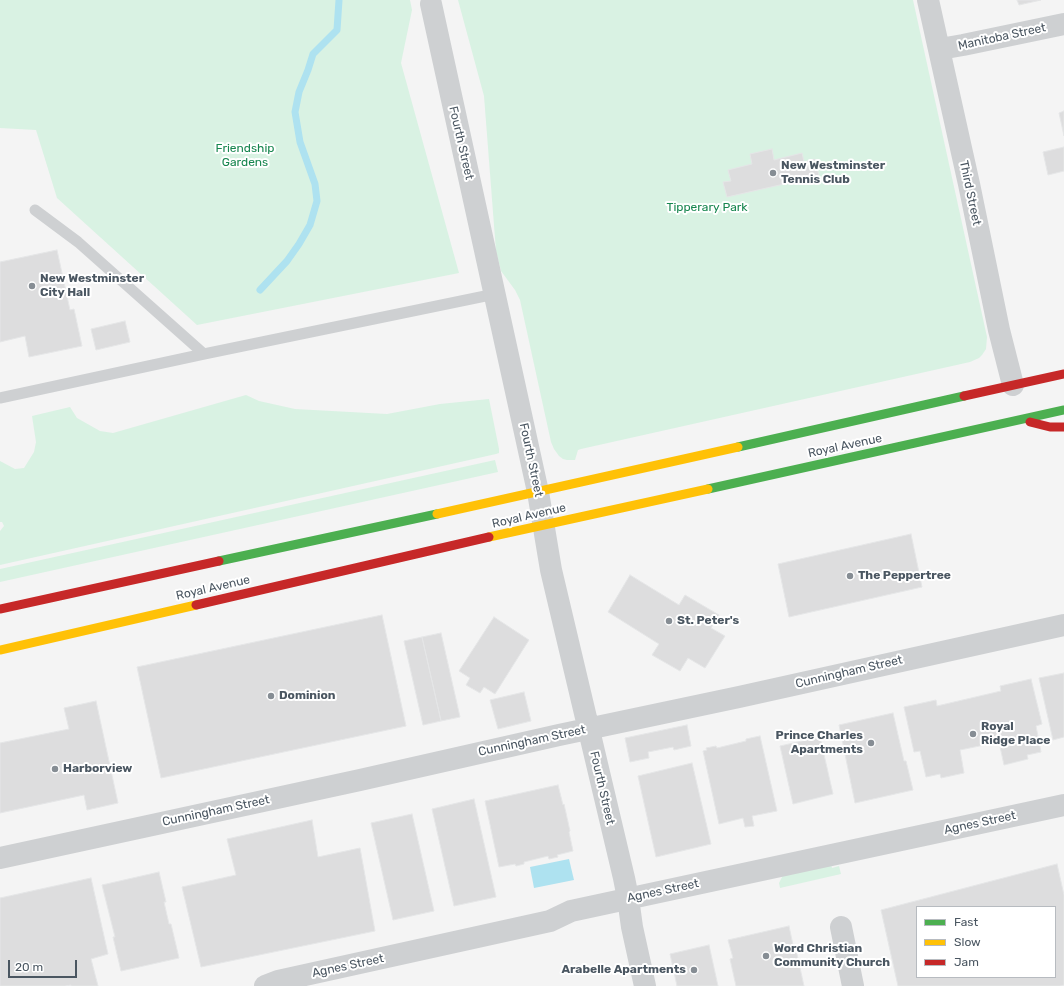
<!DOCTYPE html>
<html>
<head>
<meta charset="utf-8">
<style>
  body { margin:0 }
  #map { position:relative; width:1064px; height:986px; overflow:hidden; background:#f4f4f4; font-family:Rubik,sans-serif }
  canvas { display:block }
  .legend { position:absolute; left:916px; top:906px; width:140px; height:72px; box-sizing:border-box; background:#fff; border:1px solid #b7bbc0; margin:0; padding:5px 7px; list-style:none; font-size:12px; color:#4a5661 }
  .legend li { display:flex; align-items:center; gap:8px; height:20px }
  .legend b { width:20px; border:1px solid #b7bbc0 }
  .scale { position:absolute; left:8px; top:960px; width:69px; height:18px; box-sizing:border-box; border:2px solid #4a5661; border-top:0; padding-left:5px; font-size:12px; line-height:14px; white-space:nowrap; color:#4a5661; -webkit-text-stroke:3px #fff; paint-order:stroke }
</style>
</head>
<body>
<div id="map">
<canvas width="1064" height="986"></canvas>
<ul class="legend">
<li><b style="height:5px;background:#4caf50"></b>Fast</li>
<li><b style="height:5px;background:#ffc107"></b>Slow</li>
<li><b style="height:5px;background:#c62828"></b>Jam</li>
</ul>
<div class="scale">20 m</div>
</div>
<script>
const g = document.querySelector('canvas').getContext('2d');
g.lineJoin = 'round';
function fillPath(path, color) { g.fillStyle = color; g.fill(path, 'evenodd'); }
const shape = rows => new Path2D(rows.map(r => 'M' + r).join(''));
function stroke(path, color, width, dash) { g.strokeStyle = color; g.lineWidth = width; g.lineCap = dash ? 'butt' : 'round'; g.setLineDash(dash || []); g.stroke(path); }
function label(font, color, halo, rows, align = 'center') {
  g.font = font + ' Rubik,sans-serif'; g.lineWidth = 4; g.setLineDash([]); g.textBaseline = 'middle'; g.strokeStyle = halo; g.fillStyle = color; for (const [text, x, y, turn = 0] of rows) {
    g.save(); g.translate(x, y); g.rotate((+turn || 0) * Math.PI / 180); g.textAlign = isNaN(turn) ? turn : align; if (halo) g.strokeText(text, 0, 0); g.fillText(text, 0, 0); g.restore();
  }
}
const green = shape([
  [0,0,410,0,412,10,401,63,459,273,197,325,57,198,36,130,0,128],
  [458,0,913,0,987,337,986,349,982,355,979,358,970,362,581,449,578,450,575,460,567,460,563,459,559,456,554,449,551,442,520,300,515,290,501,271,496,251,484,96],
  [246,395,259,401,295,409,387,414,440,404,489,399,499,449,499,453,496,454,0,565,0,531,4,526,2,522,0,522,0,461,15,469,24,468,34,452,36,442,32,416,70,407,77,418,100,431,113,433],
  [495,460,498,472,0,582,0,569],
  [831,864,832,868,839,866,841,874,780,888,779,883,783,875]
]);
const water = shape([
  [569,859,574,880,534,888,530,867]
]);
const stream = shape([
  [260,290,287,261,299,244,310,225,317,201,315,184,300,142,295,112,299,92,308,70,313,54,337,30,339,0]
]);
const building = shape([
  [1017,0,1041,0,1019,5,1017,0],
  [1064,111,1064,136,1059,113,1064,111],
  [1064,147,1064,171,1048,175,1043,152,1064,147],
  [772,149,774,160,802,153,804,162,815,159,819,176,727,197,723,182,731,181,728,170,752,164,750,154,772,149],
  [57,250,70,310,74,309,82,346,29,357,25,336,0,342,0,262,57,250],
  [125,321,130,342,96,350,91,329,125,321],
  [911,534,922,587,789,617,778,564,911,534],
  [630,575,679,605,685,595,719,615,711,628,725,636,705,668,688,658,680,671,652,655,659,644,608,612,630,575],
  [382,615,406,726,161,778,137,667,382,615],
  [494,617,529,640,495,694,484,687,480,693,466,685,470,678,459,671,494,617],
  [441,633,460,717,441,721,422,637,441,633],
  [422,637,441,721,423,725,404,641,422,637],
  [1064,673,1064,737,1053,740,1039,678,1064,673],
  [1031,679,1042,724,1036,726,1041,752,1027,755,1028,759,1004,765,999,742,960,750,964,773,941,778,940,774,926,777,920,751,914,752,904,707,936,700,937,706,1001,691,1000,686,1031,679],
  [524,692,531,721,498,729,490,700,524,692],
  [96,701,118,803,87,810,84,795,0,813,0,743,69,729,64,708,96,701],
  [893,713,904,761,906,761,913,790,855,803,839,725,893,713],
  [687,725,691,746,674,750,673,747,648,752,649,758,630,762,625,738,687,725],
  [760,736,777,811,752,816,754,826,745,827,743,818,719,824,703,751,707,750,706,748,716,746,717,748,746,741,746,739,760,736],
  [820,737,833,794,793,804,780,746,820,737],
  [692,763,711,844,656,857,638,776,692,763],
  [558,785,563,805,564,804,570,831,569,832,573,851,557,855,558,857,549,859,548,856,524,862,524,864,516,866,515,864,499,867,485,801,558,785],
  [474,799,496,897,454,906,432,809,474,799],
  [412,814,434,911,393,920,371,823,412,814],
  [312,820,318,857,360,848,375,931,201,967,182,887,236,875,227,839,312,820],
  [1057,864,1064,895,1064,985,1060,986,898,986,881,910,1057,864],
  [917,907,1055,907,1055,977,917,977,917,907],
  [159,872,166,902,164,902,169,924,171,924,179,958,121,971,113,937,115,937,102,885,159,872],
  [91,878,108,954,91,959,98,986,71,986,71,985,65,986,0,986,0,898,91,878],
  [789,926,793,945,795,945,804,986,736,986,730,959,733,958,728,940,789,926],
  [709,945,718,986,677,986,670,954,709,945]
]);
const lane = shape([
  [35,210,78,242,204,354],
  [0,398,204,354,495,294]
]);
const street = shape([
  [928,0,969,184,999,330,1013,385],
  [431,4,538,492,551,570,624,878,628,898,632,927,645,986],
  [940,49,963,45,1064,24],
  [0,858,360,780,559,735,739,697,1064,625],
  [841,927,853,986],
  [265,986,278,981,550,921,571,911,1064,805]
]);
const fast = shape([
  [738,447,964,396],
  [708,489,1064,410],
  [219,561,437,514]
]);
const slow = shape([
  [437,514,738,447],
  [489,537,708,489],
  [0,650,196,605]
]);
const jam = shape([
  [964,396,1064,374],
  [1030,422,1050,427,1064,427],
  [196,605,489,537],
  [0,609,219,561]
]);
const markers = [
  [773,173,4,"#868d94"],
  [32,286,4,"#868d94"],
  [850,576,4,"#868d94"],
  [669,621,4,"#868d94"],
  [271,696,4,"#868d94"],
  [973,734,4,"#868d94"],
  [871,743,4,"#868d94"],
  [55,769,4,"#868d94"],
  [766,956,4,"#868d94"],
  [694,970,4,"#868d94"]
];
const streetNames = [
  ["Manitoba Street",1002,37,-12],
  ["Fourth Street",461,143,77],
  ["Third Street",970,193,78],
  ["Royal Avenue",845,446,-12],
  ["Fourth Street",531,460,78],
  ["Royal Avenue",529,516,-13],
  ["Royal Avenue",213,588,-13],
  ["Cunningham Street",849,672,-13],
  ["Cunningham Street",532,741,-12],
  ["Fourth Street",602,788,77],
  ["Cunningham Street",216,811,-12],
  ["Agnes Street",980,823,-12],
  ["Agnes Street",663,891,-12],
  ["Agnes Street",348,966,-12]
];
const parkNames = [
  ["Friendship",245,149],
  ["Gardens",245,163],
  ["Tipperary Park",707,208]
];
const poiNames = [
  ["New Westminster",781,166],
  ["Tennis Club",781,180],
  ["New Westminster",40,279],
  ["City Hall",40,293],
  ["The Peppertree",858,576],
  ["St. Peter's",677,621],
  ["Dominion",279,696],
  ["Royal",981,727],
  ["Ridge Place",981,741],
  ["Prince Charles",863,736,"right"],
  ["Apartments",863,750,"right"],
  ["Harborview",63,769],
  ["Word Christian",774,949],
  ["Community Church",774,963],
  ["Arabelle Apartments",686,970,"right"]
];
fillPath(green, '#d9f2e3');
fillPath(water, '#aee2f0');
stroke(stream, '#aee2f0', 7);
fillPath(building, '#ddddde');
stroke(building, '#e5e6e7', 1);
stroke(lane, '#ced0d2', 11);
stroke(street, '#ced0d2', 22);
stroke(fast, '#4caf50', 9);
stroke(slow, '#ffc107', 9);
stroke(jam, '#c62828', 9);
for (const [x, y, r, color] of markers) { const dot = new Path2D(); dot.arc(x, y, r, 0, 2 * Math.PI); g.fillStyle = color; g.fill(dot); stroke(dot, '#fff', 1.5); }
label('12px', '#4a5661', '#fff', streetNames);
label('12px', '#17864f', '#fff', parkNames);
label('bold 12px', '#4a5661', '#fff', poiNames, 'left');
</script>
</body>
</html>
